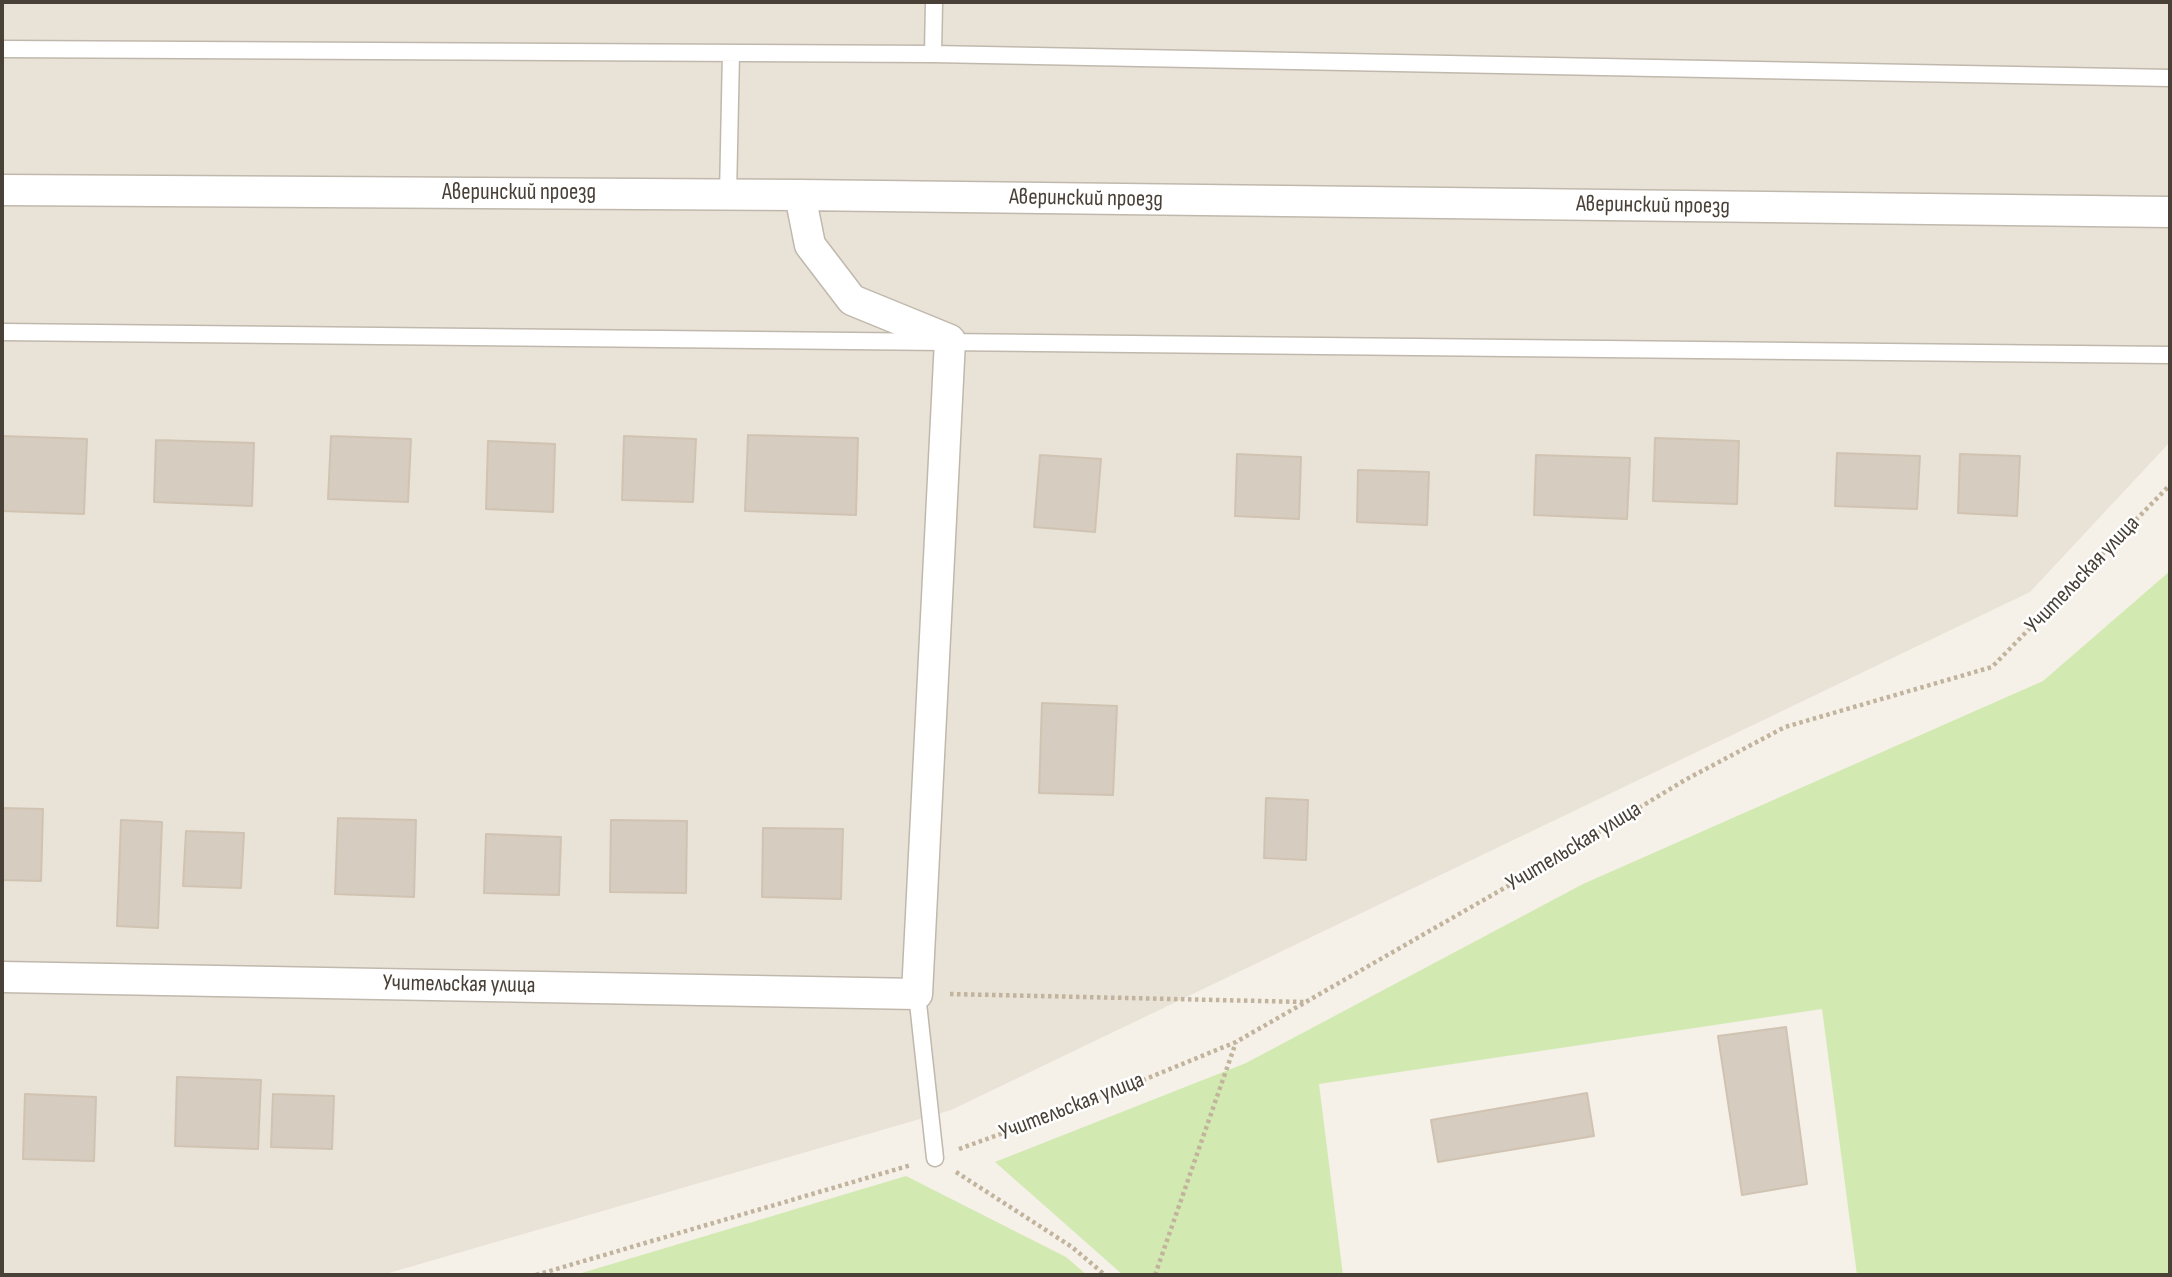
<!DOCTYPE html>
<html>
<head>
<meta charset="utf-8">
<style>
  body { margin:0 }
  #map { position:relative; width:2172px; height:1277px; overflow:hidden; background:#f5f1e9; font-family:"Sofia Sans Condensed",sans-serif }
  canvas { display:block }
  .frame { position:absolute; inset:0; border:4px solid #494137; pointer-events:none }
</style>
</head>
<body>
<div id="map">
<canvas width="2172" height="1277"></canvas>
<div class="frame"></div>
</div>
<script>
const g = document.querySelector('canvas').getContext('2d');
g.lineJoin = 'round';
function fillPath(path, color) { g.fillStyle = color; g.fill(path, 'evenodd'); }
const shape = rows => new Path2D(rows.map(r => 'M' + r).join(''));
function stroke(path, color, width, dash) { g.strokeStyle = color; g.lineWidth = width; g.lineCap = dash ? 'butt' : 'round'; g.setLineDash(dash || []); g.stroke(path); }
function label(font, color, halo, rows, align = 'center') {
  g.font = font + ' "Sofia Sans Condensed",sans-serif'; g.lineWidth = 5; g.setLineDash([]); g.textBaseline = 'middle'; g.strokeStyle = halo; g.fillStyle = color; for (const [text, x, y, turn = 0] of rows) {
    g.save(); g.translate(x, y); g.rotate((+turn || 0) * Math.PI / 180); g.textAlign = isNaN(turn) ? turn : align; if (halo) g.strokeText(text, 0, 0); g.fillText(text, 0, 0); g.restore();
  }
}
const residential = shape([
  [2,2,2170,2,2170,442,2030,592,951,1110,382,1275,2,1275]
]);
const green = shape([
  [2170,571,2170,1275,1857,1275,1822,1009,1319,1084,1343,1275,1123,1275,995,1162,1246,1063,1583,884,2043,681],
  [906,1176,1066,1257,1087,1275,575,1275]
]);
const building = shape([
  [748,435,858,438,856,515,745,511,748,435],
  [2,436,87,439,84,514,2,511,2,436],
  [331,436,411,439,408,502,328,499,331,436],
  [624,436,696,439,693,502,622,500,624,436],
  [1655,438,1739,441,1737,504,1653,501,1655,438],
  [156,440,254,443,252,506,154,502,156,440],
  [488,441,555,444,553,512,486,509,488,441],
  [1837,453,1920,456,1917,509,1835,506,1837,453],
  [1237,454,1301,457,1299,519,1235,516,1237,454],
  [1960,454,2020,456,2017,516,1958,513,1960,454],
  [1040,455,1101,459,1095,532,1034,527,1040,455],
  [1536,455,1630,458,1627,519,1534,515,1536,455],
  [1358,470,1429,472,1427,525,1357,522,1358,470],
  [1042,703,1117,706,1113,795,1039,793,1042,703],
  [1266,798,1308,800,1306,860,1264,858,1266,798],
  [2,808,43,809,41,881,2,880,2,808],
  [338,818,416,820,414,897,335,894,338,818],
  [121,820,162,822,158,928,117,926,121,820],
  [611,820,687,821,686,893,610,892,611,820],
  [763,828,843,829,841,899,762,897,763,828],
  [186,831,244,833,241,888,183,886,186,831],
  [486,834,561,837,559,895,484,893,486,834],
  [1786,1027,1807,1184,1742,1195,1718,1036,1786,1027],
  [177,1077,261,1080,258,1149,175,1146,177,1077],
  [1587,1093,1594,1136,1438,1162,1431,1120,1587,1093],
  [25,1094,96,1097,94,1161,23,1159,25,1094],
  [273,1094,334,1096,332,1149,271,1147,273,1094]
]);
const path = shape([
  [950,994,1305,1002],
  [959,1149,1092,1101,1236,1042,1548,863,1685,780,1785,727,1992,667,2170,485],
  [956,1172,1072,1247,1105,1275],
  [536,1275,911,1165],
  [1155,1275,1236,1042]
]);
const lane = shape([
  [2,49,933,54,2170,78],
  [933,54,934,2],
  [728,195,731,53],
  [2,332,2170,355],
  [917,994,935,1158]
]);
const street = shape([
  [2,190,800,195,2170,212],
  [2,977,917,994,950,340,852,300,810,245,800,195]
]);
const streetNames = [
  ["Аверинский проезд",519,193],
  ["Аверинский проезд",1086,199,1],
  ["Аверинский проезд",1653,206,1],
  ["Учительская улица",2083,575,-46],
  ["Учительская улица",1574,847,-31],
  ["Учительская улица",459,985,1],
  ["Учительская улица",1072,1107,-21]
];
fillPath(residential, '#e9e2d7');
fillPath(green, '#d3e9b2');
fillPath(building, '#d6ccbf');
stroke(building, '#d1c3b2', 2);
stroke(lane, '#c0b8ac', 19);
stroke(street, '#c0b8ac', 33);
stroke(path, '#c2b39d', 4.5, [3.5, 3.5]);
stroke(lane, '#fff', 16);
stroke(street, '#fff', 30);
label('23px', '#494137', '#fff', streetNames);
</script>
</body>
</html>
